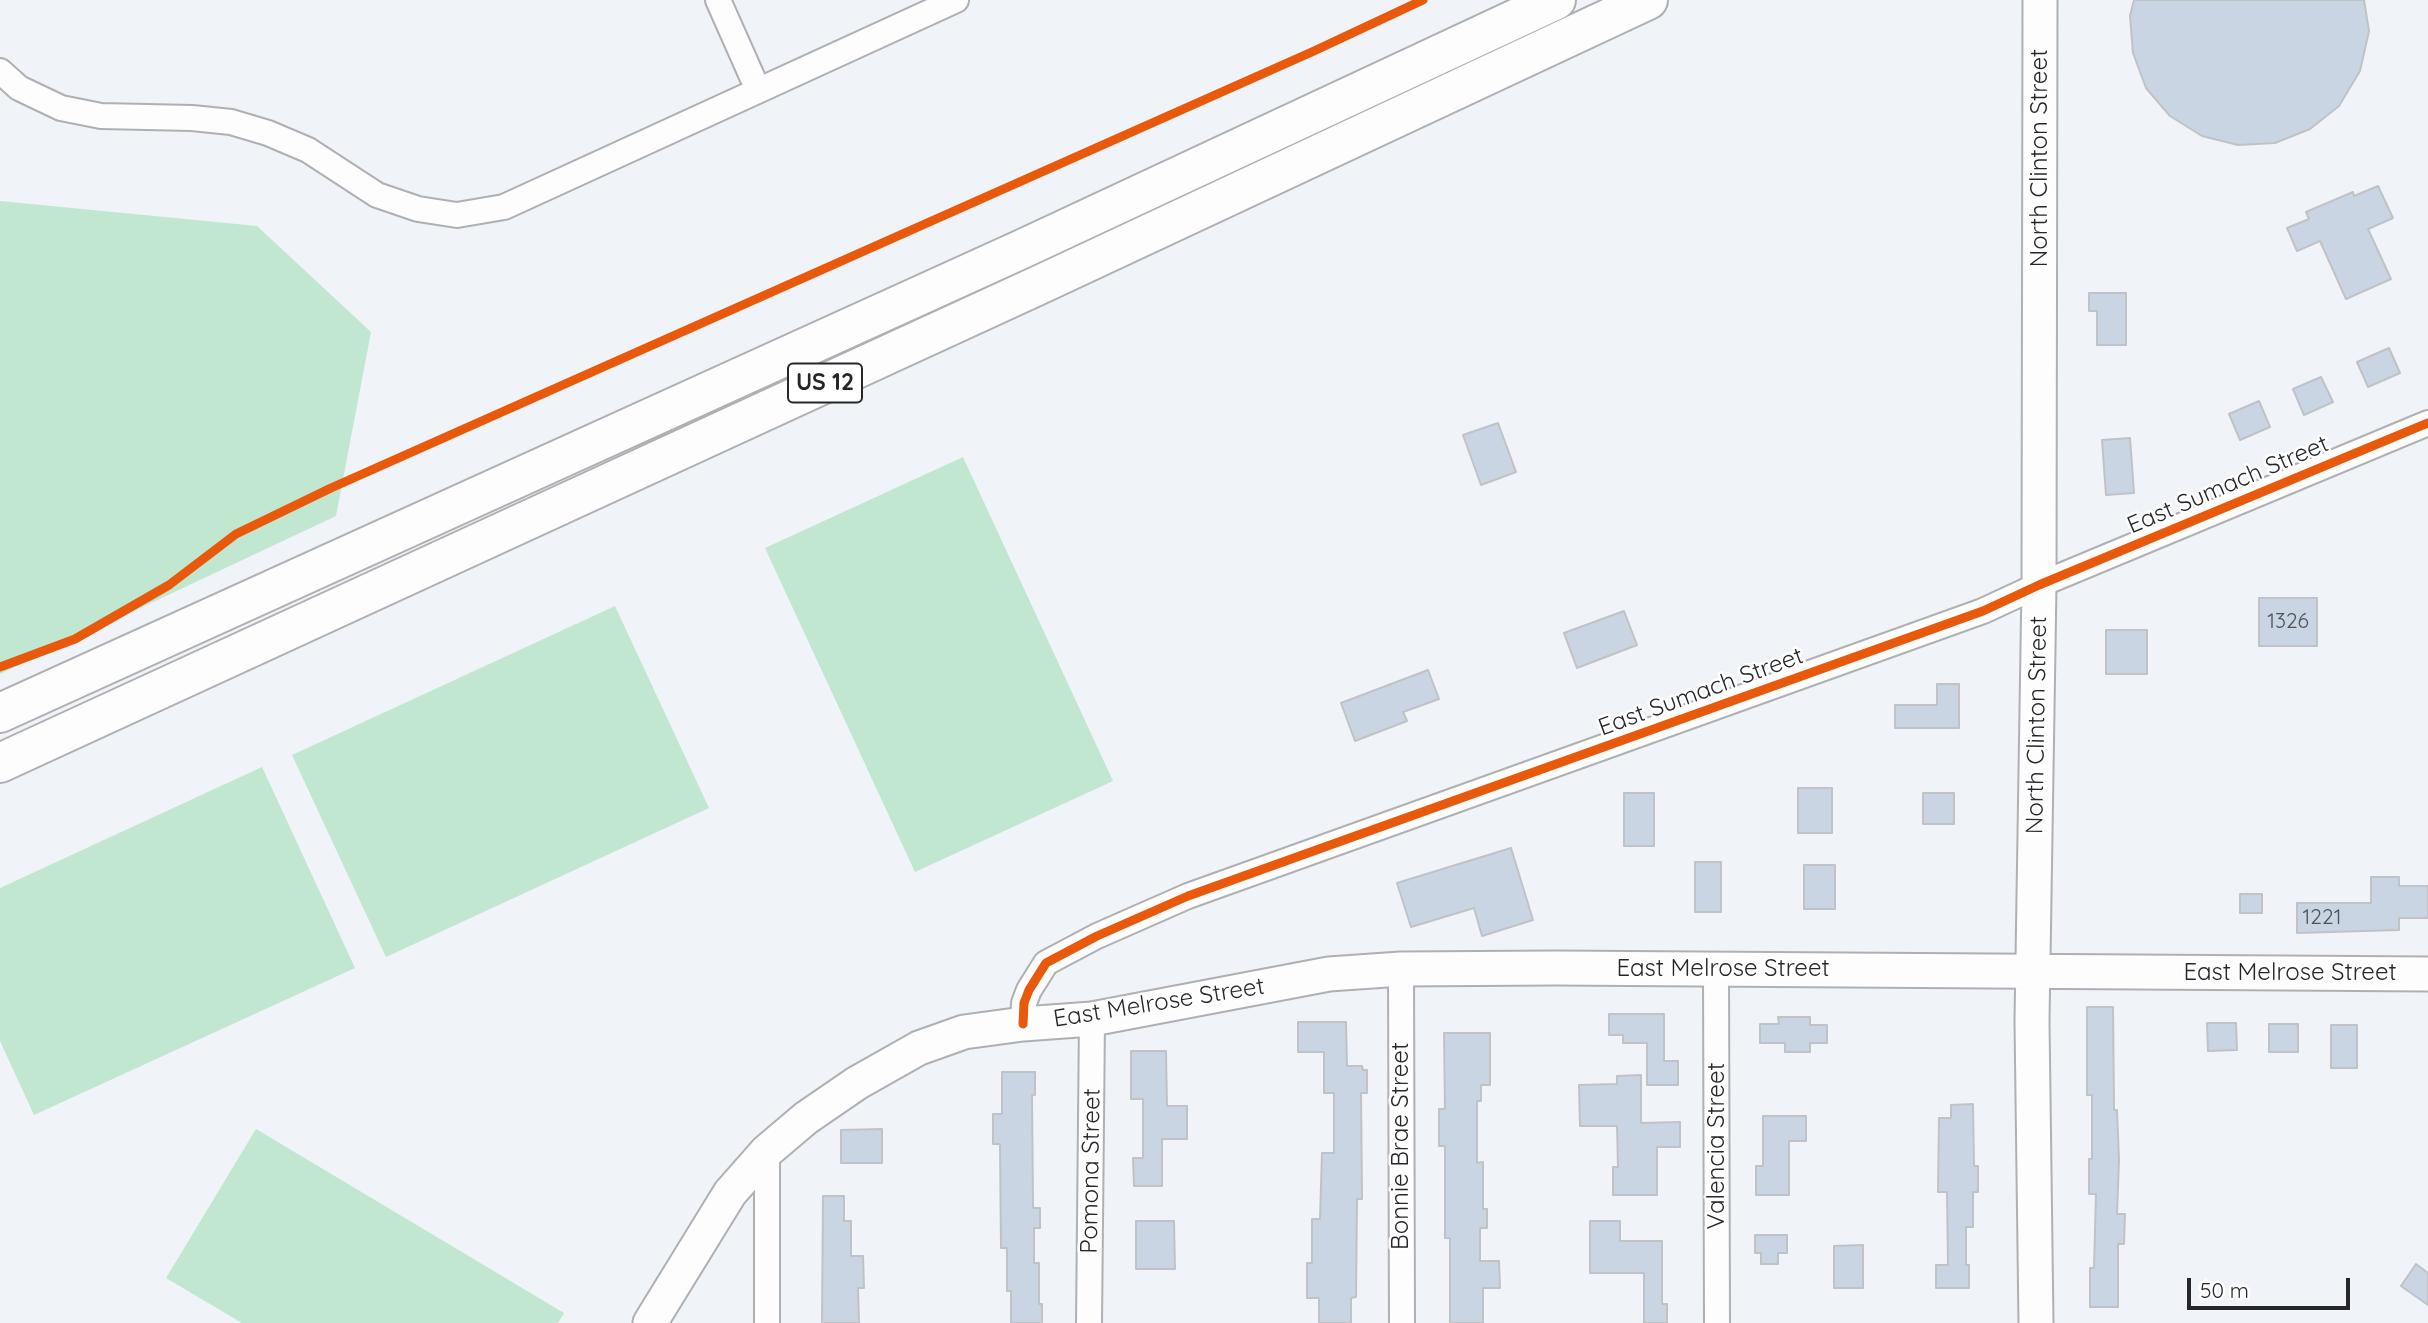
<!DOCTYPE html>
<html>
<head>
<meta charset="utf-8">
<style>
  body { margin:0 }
  #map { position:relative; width:2428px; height:1323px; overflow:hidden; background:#f0f3f7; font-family:Quicksand,sans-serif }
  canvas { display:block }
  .scale { position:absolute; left:2187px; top:1278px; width:163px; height:32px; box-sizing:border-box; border:4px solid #242629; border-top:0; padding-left:9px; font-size:21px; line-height:24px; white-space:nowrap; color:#242629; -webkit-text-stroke:5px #fff; paint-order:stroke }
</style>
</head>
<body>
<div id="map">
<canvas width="2428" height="1323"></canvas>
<div class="scale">50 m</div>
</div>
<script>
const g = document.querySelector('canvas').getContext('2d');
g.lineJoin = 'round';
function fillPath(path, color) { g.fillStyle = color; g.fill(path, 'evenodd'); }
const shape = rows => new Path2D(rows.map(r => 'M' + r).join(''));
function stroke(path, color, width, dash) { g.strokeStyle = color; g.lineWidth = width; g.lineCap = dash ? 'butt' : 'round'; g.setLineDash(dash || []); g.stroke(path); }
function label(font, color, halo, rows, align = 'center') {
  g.font = font + ' Quicksand,sans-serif'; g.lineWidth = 5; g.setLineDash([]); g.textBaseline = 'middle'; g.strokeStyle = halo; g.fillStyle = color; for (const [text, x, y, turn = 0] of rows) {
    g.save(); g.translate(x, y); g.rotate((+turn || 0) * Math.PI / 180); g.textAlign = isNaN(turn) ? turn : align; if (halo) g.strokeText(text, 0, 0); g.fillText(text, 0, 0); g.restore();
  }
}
const green = shape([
  [0,201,257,226,371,332,336,516,0,674],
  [963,457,1113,781,915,872,765,548],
  [615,606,709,808,386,957,292,755],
  [262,767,355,968,34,1115,0,1041,0,888],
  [256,1129,564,1313,558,1323,242,1323,166,1278]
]);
const building = shape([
  [2134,0,2364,0,2369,31,2360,71,2339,106,2310,129,2275,143,2238,145,2202,136,2170,116,2146,88,2133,53,2130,16,2134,0],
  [2378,186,2393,218,2368,229,2391,279,2346,299,2320,241,2297,251,2287,228,2309,219,2306,212,2353,192,2354,196,2378,186],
  [2089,293,2126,293,2126,345,2097,345,2097,311,2089,311,2089,293],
  [2389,348,2400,373,2368,387,2357,362,2389,348],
  [2321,377,2333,402,2304,415,2293,389,2321,377],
  [2259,401,2270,427,2240,440,2229,414,2259,401],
  [1498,423,1516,472,1481,485,1463,435,1498,423],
  [2130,438,2134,493,2106,495,2102,440,2130,438],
  [2259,598,2317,598,2317,646,2259,646,2259,598],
  [1624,611,1637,645,1577,668,1564,633,1624,611],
  [2106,630,2147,630,2147,674,2106,674,2106,630],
  [1428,670,1439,699,1403,712,1407,721,1355,741,1341,703,1428,670],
  [1937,684,1959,684,1959,728,1895,728,1895,705,1937,705,1937,684],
  [1798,788,1832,788,1832,833,1798,833,1798,788],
  [1624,793,1654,793,1654,846,1624,846,1624,793],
  [1923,793,1954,793,1954,824,1923,824,1923,793],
  [1511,848,1533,920,1482,936,1474,908,1411,927,1397,883,1511,848],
  [1695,862,1721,862,1721,912,1695,912,1695,862],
  [1804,865,1835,865,1835,909,1804,909,1804,865],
  [2371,877,2399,877,2399,886,2428,886,2428,918,2399,918,2399,930,2297,933,2297,903,2371,903,2371,877],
  [2240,894,2262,894,2262,913,2240,913,2240,894],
  [2087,1007,2113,1007,2114,1110,2117,1110,2119,1160,2117,1214,2125,1214,2124,1244,2118,1244,2118,1307,2090,1307,2090,1268,2094,1268,2096,1194,2089,1194,2089,1159,2092,1159,2092,1095,2087,1095,2087,1007],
  [1609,1014,1664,1014,1664,1061,1678,1061,1678,1085,1647,1085,1647,1043,1623,1043,1623,1035,1609,1035,1609,1014],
  [1778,1017,1810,1017,1810,1025,1827,1025,1827,1043,1810,1043,1810,1052,1785,1052,1785,1043,1760,1043,1760,1024,1779,1024,1778,1017],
  [1298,1022,1346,1022,1347,1066,1362,1066,1363,1070,1367,1070,1367,1093,1361,1093,1362,1199,1357,1199,1356,1297,1351,1298,1351,1323,1319,1323,1319,1298,1307,1298,1307,1263,1312,1263,1312,1219,1320,1219,1322,1153,1334,1153,1334,1093,1324,1093,1324,1052,1298,1052,1298,1022],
  [2207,1023,2236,1023,2237,1050,2208,1051,2207,1023],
  [2269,1024,2298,1024,2298,1052,2269,1052,2269,1024],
  [2331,1025,2357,1025,2357,1068,2331,1068,2331,1025],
  [1444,1033,1490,1033,1490,1085,1481,1085,1481,1101,1477,1101,1477,1163,1483,1162,1483,1209,1487,1209,1487,1228,1480,1228,1480,1261,1499,1261,1500,1288,1483,1288,1483,1323,1450,1323,1450,1238,1445,1238,1445,1146,1439,1146,1439,1109,1445,1109,1444,1033],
  [1131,1051,1166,1051,1167,1106,1187,1106,1187,1139,1162,1139,1162,1186,1134,1186,1133,1158,1143,1158,1143,1099,1131,1099,1131,1051],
  [1002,1072,1035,1072,1035,1095,1032,1095,1033,1208,1040,1208,1040,1228,1034,1228,1034,1263,1039,1263,1039,1304,1042,1304,1042,1323,1011,1323,1011,1291,1007,1291,1007,1248,1001,1248,1000,1144,993,1144,993,1114,1002,1114,1002,1072],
  [1641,1075,1641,1123,1680,1122,1680,1147,1657,1147,1657,1195,1613,1195,1613,1167,1618,1167,1617,1126,1580,1126,1579,1085,1617,1084,1617,1076,1641,1075],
  [1973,1104,1974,1166,1978,1166,1978,1192,1973,1192,1973,1227,1966,1227,1966,1265,1969,1265,1969,1288,1936,1288,1936,1265,1948,1265,1947,1192,1938,1192,1939,1118,1951,1118,1951,1105,1973,1104],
  [1763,1116,1806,1116,1806,1141,1789,1141,1789,1195,1756,1195,1756,1166,1763,1166,1763,1116],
  [882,1129,882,1163,841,1163,841,1130,882,1129],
  [823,1196,844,1196,844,1221,851,1221,851,1256,863,1256,864,1288,858,1288,859,1323,822,1323,823,1196],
  [1136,1221,1174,1221,1175,1269,1136,1269,1136,1221],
  [1590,1221,1620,1221,1620,1241,1662,1241,1662,1304,1667,1304,1667,1323,1644,1323,1644,1273,1590,1273,1590,1221],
  [1755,1235,1787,1235,1787,1253,1778,1253,1778,1264,1761,1264,1761,1253,1755,1253,1755,1235],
  [1863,1245,1863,1288,1834,1288,1834,1246,1863,1245],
  [2416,1264,2428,1273,2428,1305,2401,1286,2416,1264]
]);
const street = shape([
  [718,0,758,90],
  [0,71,19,88,61,108,101,116,192,118,231,122,268,133,308,150,377,195,418,209,457,215,504,207,956,0],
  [1401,969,1402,1323],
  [1716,969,1717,1323],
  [1023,1024,1024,1003,1029,990,1046,963,1097,936,1188,896,1983,611,2039,585,2428,423],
  [767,1151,767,1323],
  [1089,1323,1092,1019]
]);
const secondary = shape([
  [650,1323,730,1193,767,1151,806,1118,857,1083,919,1048,964,1032,1023,1024,1092,1019,1329,974,1401,969,1555,968,2428,974],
  [2036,1323,2032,1021,2039,585,2040,0]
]);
const highway = shape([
  [0,713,1020,250,1556,0],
  [0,763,1039,285,1648,0]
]);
const cycleway = shape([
  [0,667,75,639,169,585,236,534,331,488,1314,51,1423,0],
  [1023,1024,1024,1003,1029,990,1046,963,1097,936,1188,896,1983,611,2039,585,2428,423]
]);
const numberNames = [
  ["1326",2288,622],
  ["1221",2322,918]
];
const shields = [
  [825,383,74]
];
const shieldNames = [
  ["US 12",825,383]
];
const streetNames = [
  ["North Clinton Street",2040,158,-90],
  ["East Sumach Street",2228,485,-23],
  ["East Sumach Street",1701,692,-20],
  ["North Clinton Street",2037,725,-89],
  ["East Melrose Street",1723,969],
  ["East Melrose Street",2290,973],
  ["East Melrose Street",1159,1003,-9],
  ["Bonnie Brae Street",1401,1146,-90],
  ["Valencia Street",1717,1146,-90],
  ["Pomona Street",1091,1171,-89]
];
fillPath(green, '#c1e7d0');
fillPath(building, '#cad5e3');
stroke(building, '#c0c3c6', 2);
stroke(street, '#afb0b3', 28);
stroke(secondary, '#afb0b3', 37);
stroke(highway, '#afb0b3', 42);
stroke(street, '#fdfdfe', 24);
stroke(secondary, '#fdfdfe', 33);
stroke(highway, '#fdfdfe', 38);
stroke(cycleway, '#e8590c', 9);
label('21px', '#4e5258', null, numberNames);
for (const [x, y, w] of shields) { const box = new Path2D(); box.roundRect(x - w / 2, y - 19.5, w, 39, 5); g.fillStyle = '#fff'; g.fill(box); stroke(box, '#242629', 2); }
label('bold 23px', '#242629', null, shieldNames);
label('24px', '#242629', '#fff', streetNames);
</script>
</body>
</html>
